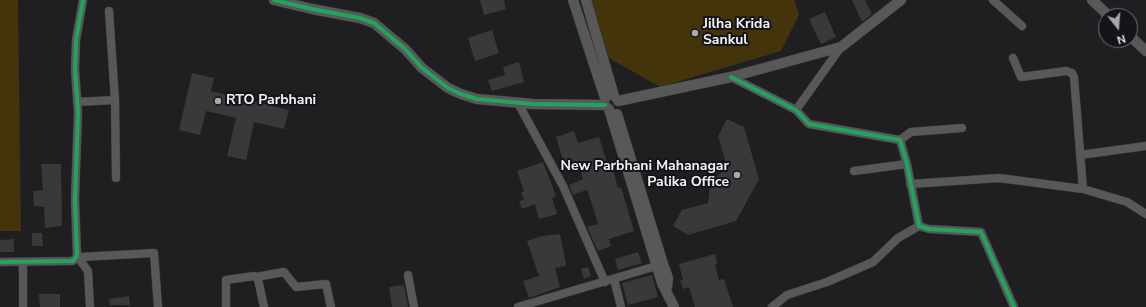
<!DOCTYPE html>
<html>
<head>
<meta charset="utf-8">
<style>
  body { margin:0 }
  #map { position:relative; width:1146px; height:307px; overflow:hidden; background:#1f1f21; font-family:"Nunito Sans",sans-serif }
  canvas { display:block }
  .north { position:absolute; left:1098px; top:8px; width:40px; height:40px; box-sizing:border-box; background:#151519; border:1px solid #6e6e71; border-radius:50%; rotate:163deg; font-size:11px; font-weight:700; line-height:16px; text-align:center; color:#f3f3f5 }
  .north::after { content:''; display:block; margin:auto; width:14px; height:18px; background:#a9a9ab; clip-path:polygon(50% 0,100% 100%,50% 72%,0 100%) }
</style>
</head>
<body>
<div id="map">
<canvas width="1146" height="307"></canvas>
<div class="north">N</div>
</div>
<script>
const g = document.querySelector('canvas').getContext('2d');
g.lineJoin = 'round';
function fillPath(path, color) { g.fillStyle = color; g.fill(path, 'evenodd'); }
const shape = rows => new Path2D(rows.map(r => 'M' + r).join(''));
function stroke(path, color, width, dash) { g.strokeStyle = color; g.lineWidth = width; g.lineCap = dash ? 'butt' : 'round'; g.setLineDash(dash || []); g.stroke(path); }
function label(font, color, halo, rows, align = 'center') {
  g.font = font + ' "Nunito Sans",sans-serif'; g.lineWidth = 4; g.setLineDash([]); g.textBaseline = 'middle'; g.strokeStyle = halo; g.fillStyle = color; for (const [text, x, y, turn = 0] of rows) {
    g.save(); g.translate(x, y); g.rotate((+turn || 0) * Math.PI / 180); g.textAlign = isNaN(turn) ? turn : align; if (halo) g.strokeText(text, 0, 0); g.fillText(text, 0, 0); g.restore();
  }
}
const green = shape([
  [0,0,18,0,21,231,0,231],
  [591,0,794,0,799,15,781,51,660,87,609,58]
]);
const building = shape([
  [480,0,504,0,506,9,484,15],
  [852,0,865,0,872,14,862,22],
  [825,12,836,37,821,44,809,19],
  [492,30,499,53,475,61,468,38],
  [519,62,524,82,492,91,488,80,505,75,503,67],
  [192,73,214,78,211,91,289,110,284,129,254,122,246,160,227,156,236,118,206,111,200,135,179,130],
  [727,119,744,127,759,179,736,221,688,235,673,226,682,210,708,203,710,186,714,179,727,167,718,136],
  [574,131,578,143,599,137,607,163,611,162,618,188,621,187,634,231,609,239,611,246,598,251,587,227,598,224,588,192,586,190,573,195,569,185,583,179,579,165,566,169,556,137],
  [543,162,556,196,552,198,557,214,539,219,535,204,522,209,519,201,524,200,521,192,524,191,517,171],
  [41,164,61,164,62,226,45,228,44,207,34,206,33,191,43,190],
  [32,233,42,233,43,246,32,246],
  [560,234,566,264,565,266,555,268,560,287,529,298,523,281,539,276,527,241,542,236],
  [14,239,14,252,0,252,0,240],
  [638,252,642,263,618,270,615,259],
  [715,254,717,264,715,265,719,280,724,279,733,307,695,307,689,287,683,289,680,280,683,280,679,264],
  [588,267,591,276,584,279,581,269],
  [652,275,658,297,628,305,622,283],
  [404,285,408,307,392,307,389,287],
  [39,294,60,294,60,307,40,307],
  [129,296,130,305,110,305,109,299]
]);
const minor = shape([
  [993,0,1022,26],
  [109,11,115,100,116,178],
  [1013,58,1021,77,1066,71,1072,73,1074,77,1083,189],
  [731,77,796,110,809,124,900,140,907,164,919,226,929,229,981,232,1014,307],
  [77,102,115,100],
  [518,103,563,186,605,282],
  [796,110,841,47],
  [900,140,911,132,962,128],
  [1080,155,1146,146],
  [854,171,907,164],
  [910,184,999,178,1083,189,1127,202,1146,214],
  [77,256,88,271,90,307],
  [80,257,154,253,158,307],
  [0,262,73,261,77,256,75,199,78,112,75,70,76,40,83,0],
  [408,275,414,307],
  [256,277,284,272,296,287,326,284,331,307],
  [614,279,621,307],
  [23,307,23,262],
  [226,307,226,280,254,276,258,279,264,307],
  [518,307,663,264],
  [772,307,787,295,827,282,873,262,898,238,919,226]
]);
const tertiary = shape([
  [274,0,312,9,360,18,374,23,405,49,422,68,448,88,461,94,477,99,533,104,605,105],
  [573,0,605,98],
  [586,0,614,96],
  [1092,0,1109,16],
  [1130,36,1146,51],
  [618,101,731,77,841,47,901,0],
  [609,109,662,283,674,307],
  [617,114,663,264,668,278,667,287]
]);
const cycleway = shape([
  [274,0,312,9,360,18,374,23,405,49,422,68,448,88,461,94,477,99,533,104,605,105],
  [731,77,796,110,809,124,900,140,907,164,919,226,929,229,981,232,1014,307],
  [0,262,73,261,77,256,75,199,78,112,75,70,76,40,83,0]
]);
const markers = [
  [695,33,4,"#a9a9ab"],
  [218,101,4,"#a9a9ab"],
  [737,175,4,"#a9a9ab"]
];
const poiNames = [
  ["Jilha Krida",703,25],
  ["Sankul",703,41],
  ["RTO Parbhani",226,101],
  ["New Parbhani Mahanagar",729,167,"right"],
  ["Palika Office",729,183,"right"]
];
fillPath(green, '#43340c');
fillPath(building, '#39393b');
stroke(minor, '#3b3b3c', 9);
stroke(tertiary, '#3b3b3c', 11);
stroke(minor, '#585859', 8);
stroke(tertiary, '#585859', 10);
stroke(cycleway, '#20a55d', 4);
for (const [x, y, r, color] of markers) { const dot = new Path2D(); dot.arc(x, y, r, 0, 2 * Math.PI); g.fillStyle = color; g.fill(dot); stroke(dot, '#151519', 1.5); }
label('bold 14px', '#f3f3f5', '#151519', poiNames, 'left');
</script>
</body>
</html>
